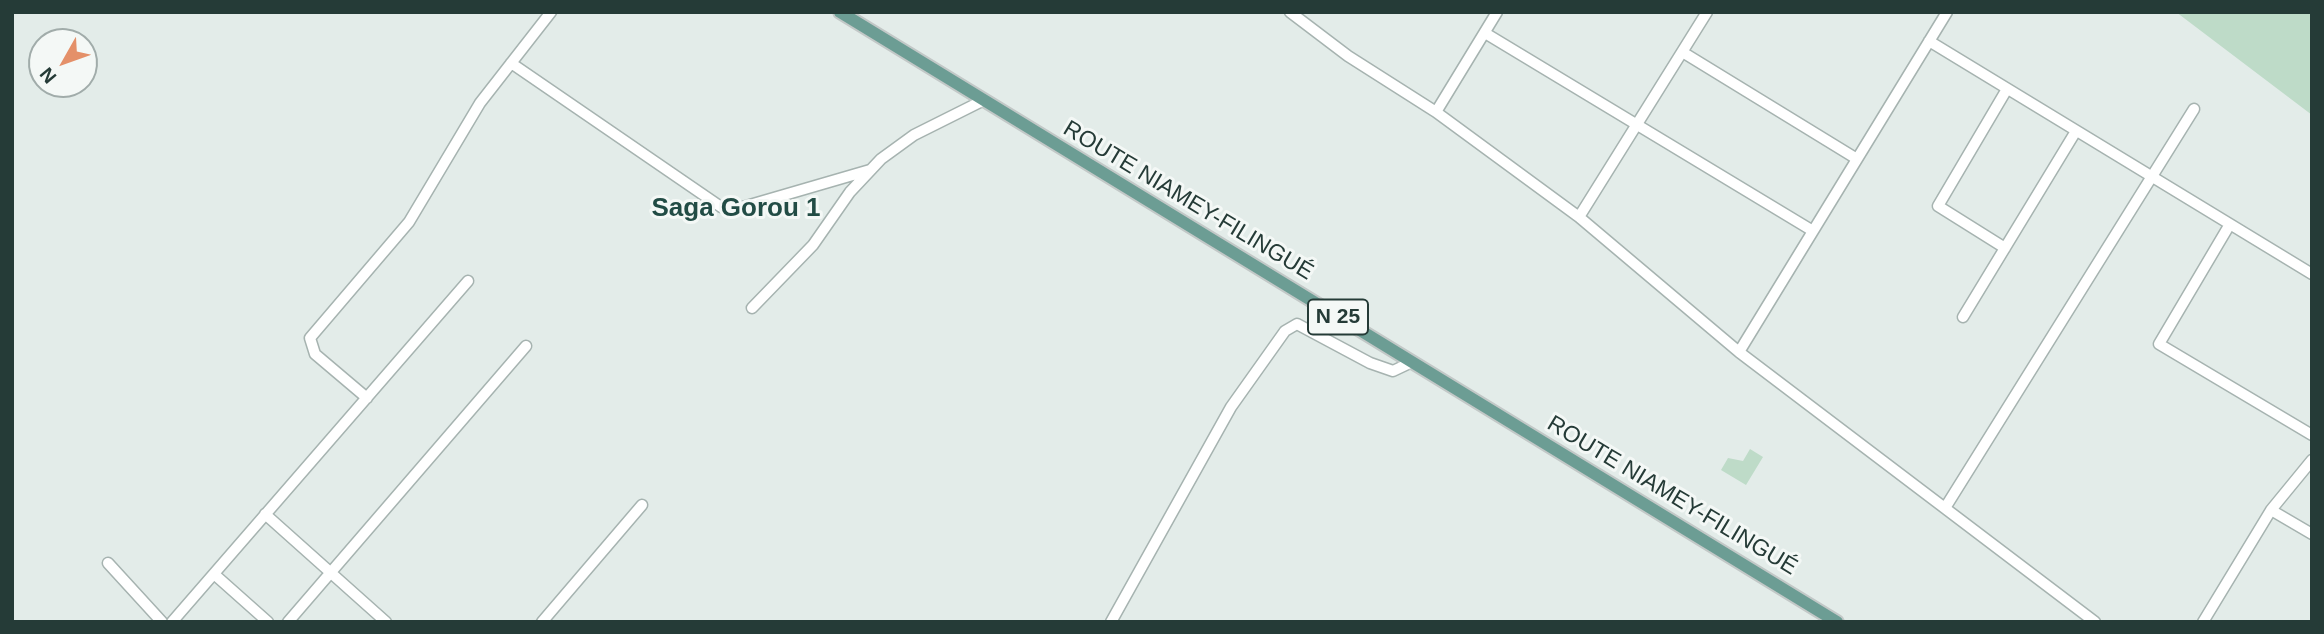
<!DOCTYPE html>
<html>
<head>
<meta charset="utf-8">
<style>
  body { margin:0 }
  #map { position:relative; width:2324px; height:634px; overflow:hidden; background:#e3ece9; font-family:Arial,sans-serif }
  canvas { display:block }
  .frame { position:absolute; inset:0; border:14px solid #253b37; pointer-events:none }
  .north { position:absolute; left:28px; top:28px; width:70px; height:70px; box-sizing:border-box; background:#f4f8f6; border:2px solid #a1acaa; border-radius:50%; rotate:230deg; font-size:19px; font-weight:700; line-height:28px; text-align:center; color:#253b37 }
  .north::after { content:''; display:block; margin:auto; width:24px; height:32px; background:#e49069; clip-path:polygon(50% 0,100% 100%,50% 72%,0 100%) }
</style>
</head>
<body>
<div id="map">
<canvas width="2324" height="634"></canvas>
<div class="frame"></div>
<div class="north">N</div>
</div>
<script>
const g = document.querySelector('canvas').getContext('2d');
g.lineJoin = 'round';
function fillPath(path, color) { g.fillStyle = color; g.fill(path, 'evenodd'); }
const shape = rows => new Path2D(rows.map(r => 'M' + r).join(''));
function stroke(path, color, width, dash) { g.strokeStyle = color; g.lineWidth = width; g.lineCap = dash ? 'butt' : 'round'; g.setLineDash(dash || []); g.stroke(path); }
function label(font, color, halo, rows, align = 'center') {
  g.font = font + ' Arial,sans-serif'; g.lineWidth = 6; g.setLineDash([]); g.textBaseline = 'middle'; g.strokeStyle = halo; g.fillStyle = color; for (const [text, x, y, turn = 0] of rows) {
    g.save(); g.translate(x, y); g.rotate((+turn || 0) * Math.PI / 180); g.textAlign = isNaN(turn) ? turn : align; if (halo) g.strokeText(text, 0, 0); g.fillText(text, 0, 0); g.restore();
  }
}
const green = shape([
  [2176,12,2312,12,2312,115],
  [1750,449,1763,457,1746,485,1721,470,1728,458,1743,461]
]);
const minor = shape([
  [1290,12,1348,56,1436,112,1579,217,1739,352,2095,622],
  [1485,33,1813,231],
  [1929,41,2312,274],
  [1684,53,1857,159],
  [511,63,721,207,736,209,870,170],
  [1436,112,1497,12],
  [1579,217,1707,12],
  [2230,224,2159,344,2312,435],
  [2005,248,1938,206,2007,89],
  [752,308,813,245,850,192,881,159,914,135,984,100],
  [1963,317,2076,131],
  [1739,352,1947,12],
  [367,398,315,354,310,338,409,222,480,103,551,12],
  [1945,508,2194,109],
  [2271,510,2312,534],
  [265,514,386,622],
  [108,563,162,622],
  [214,574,268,622],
  [172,622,468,281],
  [288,622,526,346],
  [542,622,642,505],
  [1111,622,1231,407,1285,331,1297,324,1370,363,1393,371,1412,362],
  [2203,622,2271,510,2312,460]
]);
const major = shape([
  [840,12,1837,622]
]);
const shields = [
  [1338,317,60]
];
const shieldNames = [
  ["N 25",1338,317]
];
const streetNames = [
  ["ROUTE NIAMEY-FILINGUÉ",1188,201,31],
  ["ROUTE NIAMEY-FILINGUÉ",1672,496,31]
];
const quarterNames = [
  ["Saga Gorou 1",736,209]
];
fillPath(green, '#bedbc8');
stroke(minor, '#a6b3b0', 13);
stroke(major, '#c2c8c7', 16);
stroke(minor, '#fff', 10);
stroke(major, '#6c9d94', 12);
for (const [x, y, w] of shields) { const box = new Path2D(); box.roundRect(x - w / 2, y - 17.5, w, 35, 5); g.fillStyle = '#f4f8f6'; g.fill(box); stroke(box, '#253b37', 2); }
label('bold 21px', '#253b37', null, shieldNames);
label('23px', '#253b37', '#f4f8f6', streetNames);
label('bold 26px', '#224c45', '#f4f8f6', quarterNames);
</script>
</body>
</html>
